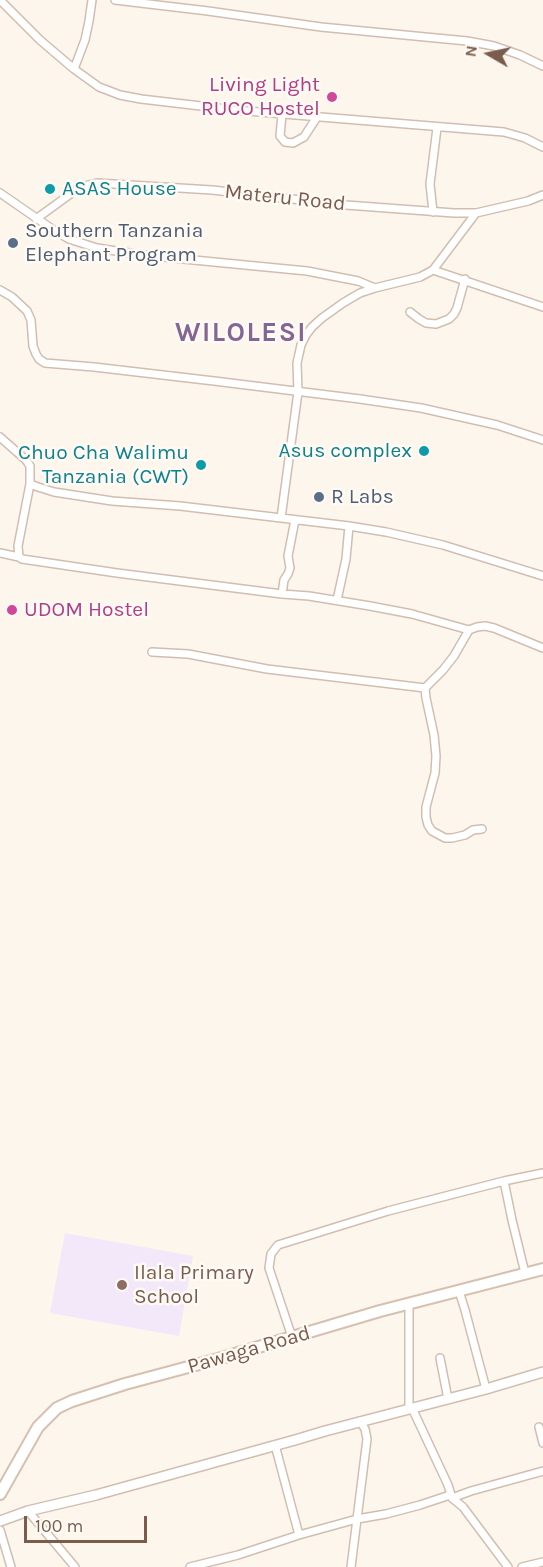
<!DOCTYPE html>
<html>
<head>
<meta charset="utf-8">
<style>
  body { margin:0 }
  #map { position:relative; width:543px; height:1567px; overflow:hidden; background:#fdf6ec; font-family:Karla,sans-serif }
  canvas { display:block }
  .north { position:absolute; left:459px; top:24px; width:60px; height:60px; -webkit-text-stroke:4px #fffaf3; paint-order:stroke; rotate:279deg; font-size:16px; font-weight:700; line-height:24px; text-align:center; color:#7a5c4d }
  .north::after { content:''; display:block; margin:auto; width:21px; height:27px; background:#7a5c4d; clip-path:polygon(50% 0,100% 100%,50% 72%,0 100%) }
  .scale { position:absolute; left:24px; top:1516px; width:123px; height:27px; box-sizing:border-box; border:3px solid #7a5c4d; border-top:0; padding-left:8px; font-size:18px; line-height:21px; white-space:nowrap; color:#7a5c4d; -webkit-text-stroke:4px #fffaf3; paint-order:stroke }
</style>
</head>
<body>
<div id="map">
<canvas width="543" height="1567"></canvas>
<div class="north">N</div>
<div class="scale">100 m</div>
</div>
<script>
const g = document.querySelector('canvas').getContext('2d');
g.lineJoin = 'round';
function fillPath(path, color) { g.fillStyle = color; g.fill(path, 'evenodd'); }
const shape = rows => new Path2D(rows.map(r => 'M' + r).join(''));
function stroke(path, color, width, dash) { g.strokeStyle = color; g.lineWidth = width; g.lineCap = dash ? 'butt' : 'round'; g.setLineDash(dash || []); g.stroke(path); }
function label(font, color, halo, rows, align = 'center') {
  g.font = font + ' Karla,sans-serif'; g.lineWidth = 5; g.setLineDash([]); g.textBaseline = 'middle'; g.strokeStyle = halo; g.fillStyle = color; for (const [text, x, y, turn = 0] of rows) {
    g.save(); g.translate(x, y); g.rotate((+turn || 0) * Math.PI / 180); g.textAlign = isNaN(turn) ? turn : align; if (halo) g.strokeText(text, 0, 0); g.fillText(text, 0, 0); g.restore();
  }
}
const education = shape([
  [65,1233,193,1256,179,1336,50,1313]
]);
const minor = shape([
  [0,0,40,40,74,69,99,87,120,95,141,99,235,110,504,132,525,138,543,147],
  [115,0,208,11,321,27,467,41,494,46,520,55,543,66],
  [74,69,85,40,89,21,92,0],
  [282,114,280,136,285,142,293,143,304,137,317,117],
  [0,193,55,231,69,239,97,248,142,255,307,271,358,281,375,288],
  [433,212,430,184,437,128],
  [36,219,80,187,97,183,212,190,346,205,454,213,476,213,528,201,543,195],
  [433,270,543,307],
  [0,290,12,297,27,311,31,320,33,346,36,354,39,359,45,363,94,367,214,381,360,399,421,408,497,425,543,440],
  [410,312,419,319,426,323,436,324,449,319,454,314,457,308,465,279],
  [0,437,26,460,30,466,30,484,18,546,19,557,22,559,117,573,282,594,309,596,370,606,412,614,469,630,477,627,485,626,494,628,543,648],
  [30,484,38,487,54,492,112,501,180,506,349,526,386,532,443,545,543,576],
  [281,518,298,392,297,363,301,345,306,335,312,327,322,318,343,303,360,293,375,288,420,277,433,270,476,213],
  [0,553,19,557],
  [282,594,284,580,288,574,290,568,288,556,295,520],
  [337,600,346,559,349,526],
  [469,630,454,656,443,670,425,688,426,698,434,735,436,756,435,773,426,807,426,817,428,825,432,831,445,838,452,838,465,835,473,830,482,829],
  [152,652,188,654,267,669,425,688],
  [504,1181,543,1173],
  [459,1291,465,1310,486,1389],
  [409,1304,409,1408],
  [292,1337,269,1268,271,1254,278,1245,388,1211,504,1181,512,1220,525,1273],
  [440,1358,448,1399],
  [412,1408,448,1485,452,1498,463,1507,508,1567],
  [539,1427,543,1443],
  [275,1445,299,1535],
  [452,1498,471,1491,543,1471],
  [28,1511,75,1567],
  [0,1530,11,1567],
  [190,1567,238,1555,299,1535,357,1519,386,1514,420,1505,450,1495],
  [351,1567,367,1439,365,1429,360,1421],
  [522,1567,543,1562]
]);
const tertiary = shape([
  [0,1521,28,1511,96,1495,295,1440,325,1431,486,1389,543,1372]
]);
const secondary = shape([
  [0,1494,38,1427,57,1408,72,1401,125,1384,218,1359,380,1311,543,1269]
]);
const markers = [
  [332,97,6,"#d1479c"],
  [50,189,6,"#0f9aa8"],
  [13,243,6,"#5c6f8a"],
  [424,451,6,"#0f9aa8"],
  [201,465,6,"#0f9aa8"],
  [319,497,6,"#5c6f8a"],
  [12,610,6,"#d1479c"],
  [122,1285,6,"#8d6e63"]
];
const hotelNames = [
  ["Living Light",320,85],
  ["RUCO Hostel",320,109],
  ["UDOM Hostel",24,610,"left"]
];
const cultureNames = [
  ["ASAS House",62,189,"left"],
  ["Asus complex",412,451],
  ["Chuo Cha Walimu",189,453],
  ["Tanzania (CWT)",189,477]
];
const streetNames = [
  ["Materu Road",285,198,6],
  ["Pawaga Road",249,1350,-16]
];
const serviceNames = [
  ["Southern Tanzania",25,231],
  ["Elephant Program",25,255],
  ["R Labs",331,497]
];
const educationNames = [
  ["Ilala Primary",134,1273],
  ["School",134,1297]
];
const districtNames = [
  ["WILOLESI",241,333]
];
fillPath(education, '#f3e8fa');
stroke(minor, '#d1beb0', 10);
stroke(tertiary, '#d1beb0', 12);
stroke(secondary, '#d6c0b0', 14);
stroke(minor, '#fff', 7);
stroke(tertiary, '#fff', 9);
stroke(secondary, '#fff', 10);
for (const [x, y, r, color] of markers) { const dot = new Path2D(); dot.arc(x, y, r, 0, 2 * Math.PI); g.fillStyle = color; g.fill(dot); stroke(dot, '#fffaf3', 2); }
label('21px', '#b23c85', '#fffaf3', hotelNames, 'right');
label('21px', '#0d838f', '#fffaf3', cultureNames, 'right');
label('21px', '#7a5c4d', '#fffaf3', streetNames);
label('21px', '#4e5e75', '#fffaf3', serviceNames, 'left');
label('21px', '#785e54', '#fffaf3', educationNames, 'left');
g.letterSpacing = '1.5px';
label('bold 27px', '#846695', '#fffaf3', districtNames);
g.letterSpacing = '0px';
</script>
</body>
</html>
